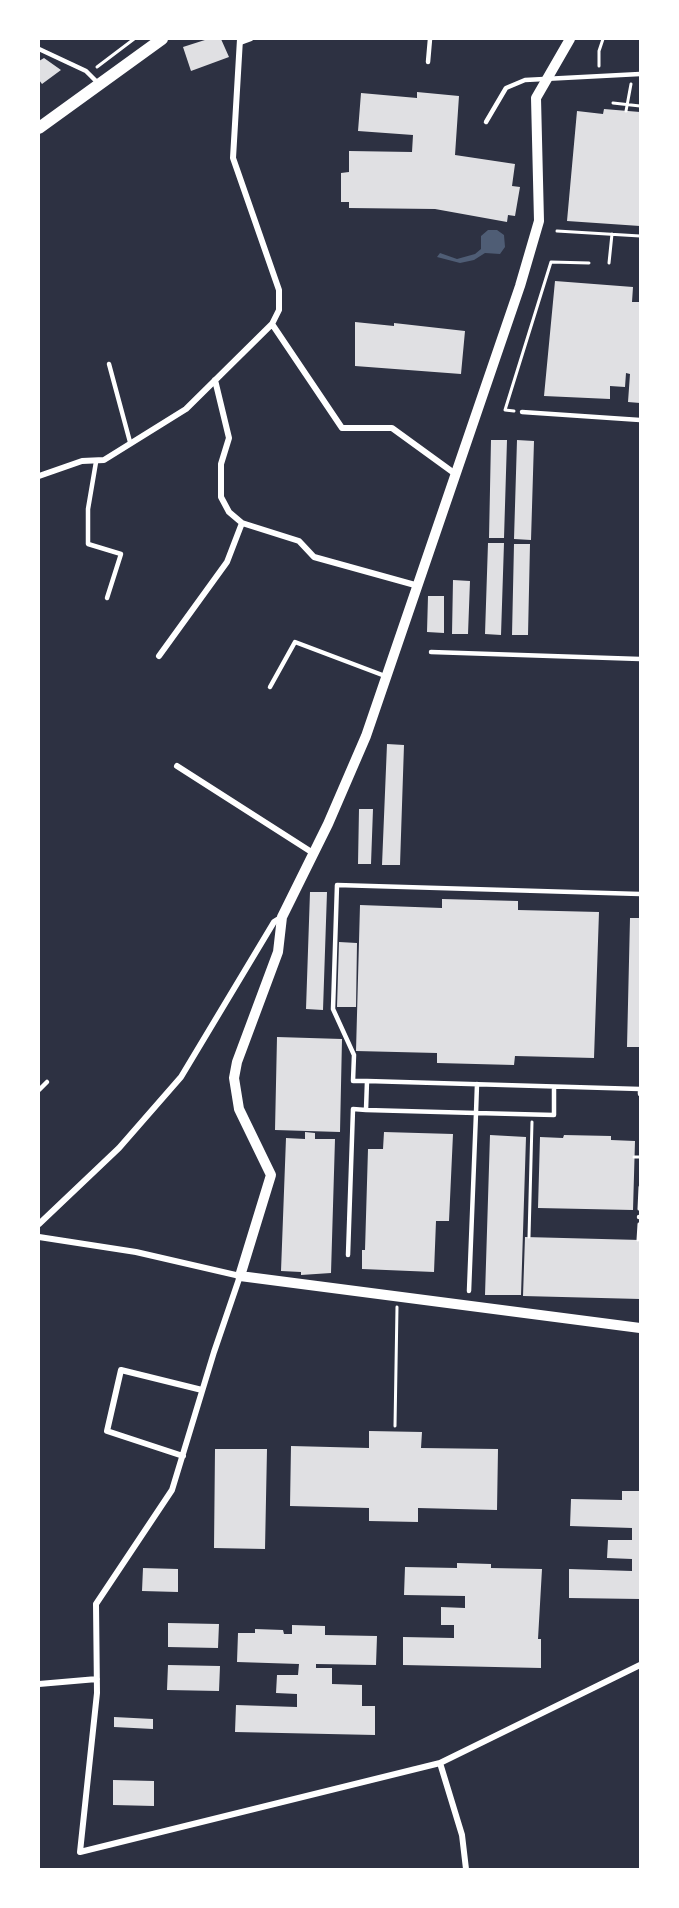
<!DOCTYPE html>
<html>
<head>
<meta charset="utf-8">
<style>
  body { margin:0 }
  #map { position:relative; width:679px; height:1908px; overflow:hidden; background:#2d3142; font-family:Rubik,sans-serif }
  canvas { display:block }
  .frame { position:absolute; inset:0; border:40px solid #fff; pointer-events:none }
</style>
</head>
<body>
<div id="map">
<canvas width="679" height="1908"></canvas>
<div class="frame"></div>
</div>
<script>
const g = document.querySelector('canvas').getContext('2d');
g.lineJoin = 'round';
function fillPath(path, color) { g.fillStyle = color; g.fill(path, 'evenodd'); }
const shape = rows => new Path2D(rows.map(r => 'M' + r).join(''));
function stroke(path, color, width, dash) { g.strokeStyle = color; g.lineWidth = width; g.lineCap = dash ? 'butt' : 'round'; g.setLineDash(dash || []); g.stroke(path); }
const water = shape([
  [488,230,497,230,504,235,505,247,500,254,485,253,474,260,460,263,437,257,440,253,457,259,475,254,481,249,481,236]
]);
const building = shape([
  [208,39,221,39,229,57,191,71,183,47],
  [44,58,61,70,42,84,39,80,39,61],
  [417,92,459,96,455,155,515,164,512,186,520,187,515,216,508,215,507,222,435,209,349,208,349,202,341,202,341,173,349,172,349,151,412,152,413,135,358,131,361,93,417,98],
  [604,109,640,112,640,226,567,221,577,111,603,114],
  [555,281,633,287,632,302,640,302,640,403,628,402,630,374,626,373,625,387,610,386,610,399,544,396],
  [355,322,394,326,394,323,465,331,461,374,355,366],
  [491,440,507,440,504,538,489,538],
  [517,440,534,441,531,540,514,539],
  [488,543,504,543,501,635,485,634],
  [514,544,530,544,528,635,512,635],
  [453,580,470,581,468,634,452,634],
  [428,596,444,596,444,633,427,632],
  [387,744,404,745,400,865,382,865],
  [359,809,373,809,371,864,358,864],
  [310,892,327,892,323,1010,306,1009],
  [442,899,518,901,518,910,599,912,594,1058,515,1056,514,1065,437,1063,437,1053,356,1051,360,905,442,908],
  [630,918,640,918,640,1047,627,1047],
  [339,942,357,943,356,1007,337,1007],
  [277,1037,342,1039,340,1132,275,1130],
  [305,1132,315,1133,315,1139,335,1139,331,1273,301,1275,301,1272,281,1271,286,1138,305,1139],
  [384,1132,453,1134,449,1221,436,1221,434,1272,362,1269,362,1250,365,1250,368,1149,383,1149],
  [490,1135,526,1137,521,1295,485,1295],
  [564,1135,611,1136,611,1140,635,1141,633,1210,538,1208,540,1137,563,1138],
  [525,1237,640,1240,640,1299,523,1296],
  [369,1431,422,1432,421,1448,498,1449,497,1510,418,1508,418,1522,369,1521,369,1508,290,1506,291,1446,369,1448],
  [215,1449,267,1449,265,1549,214,1548],
  [622,1491,640,1491,640,1599,569,1598,569,1569,632,1571,632,1559,607,1558,608,1540,632,1540,632,1528,570,1526,571,1499,622,1500],
  [457,1563,491,1564,491,1568,542,1569,538,1639,541,1639,541,1668,403,1665,403,1637,454,1638,454,1625,441,1625,441,1607,465,1608,465,1596,404,1595,405,1567,457,1568],
  [143,1568,178,1569,178,1592,142,1591],
  [168,1623,219,1624,218,1648,168,1647],
  [292,1625,325,1626,325,1635,377,1636,376,1665,316,1664,316,1668,332,1668,332,1684,362,1685,362,1706,375,1706,375,1735,235,1732,236,1705,297,1707,297,1694,276,1693,277,1675,298,1675,299,1664,237,1662,238,1633,255,1633,255,1629,283,1630,284,1634,292,1634],
  [168,1665,220,1666,219,1691,167,1690],
  [114,1717,153,1719,153,1729,114,1727],
  [113,1780,154,1781,154,1806,113,1805]
]);
const path = shape([
  [599,66,599,51,603,39],
  [97,67,134,39],
  [613,103,640,106],
  [626,111,631,84],
  [557,231,640,236],
  [609,263,612,234],
  [514,411,505,410,551,262,589,263],
  [634,1157,640,1157],
  [639,1209,640,1187],
  [529,1237,532,1122],
  [638,1240,639,1224],
  [395,1426,397,1307]
]);
const service = shape([
  [240,43,251,39],
  [39,49,86,71,98,83],
  [428,62,430,39],
  [486,122,506,88,525,80,640,74],
  [109,364,130,442],
  [522,412,640,420],
  [96,462,88,509,88,544,121,554,107,598],
  [431,652,640,659],
  [270,687,295,642,385,676],
  [367,1081,353,1081,354,1055,333,1009,337,885,640,894],
  [477,1084,476,1113,366,1110,367,1081,640,1089,640,1094],
  [39,1090,47,1082],
  [639,1217,640,1217],
  [348,1255,353,1109,366,1110],
  [469,1291,476,1113,554,1115,554,1087]
]);
const minor = shape([
  [272,324,342,428,392,428,454,473],
  [215,380,229,438,221,464,221,497,229,512,242,523,299,541,314,557,415,585],
  [39,476,82,461,104,460,186,409,272,324,279,310,279,290,233,158,240,39],
  [159,656,227,562,242,523],
  [177,766,313,853],
  [39,1224,119,1148,181,1077,274,922,282,917],
  [39,1237,136,1252,240,1276,214,1352,172,1490,96,1604,97,1693,80,1852,440,1763,640,1665],
  [183,1456,107,1431,121,1370,202,1390],
  [39,1684,97,1679],
  [440,1763,462,1835,466,1869]
]);
const tertiary = shape([
  [570,39,536,98,539,221,520,286,366,736,328,824,282,917,278,952,237,1062,234,1078,239,1109,271,1175,240,1276,640,1328]
]);
const secondary = shape([
  [39,128,162,39]
]);
fillPath(water, '#4f5d75');
fillPath(building, '#e0e0e3');
stroke(path, '#fff', 3);
stroke(service, '#fff', 4.5);
stroke(minor, '#fff', 6);
stroke(tertiary, '#fff', 10);
stroke(secondary, '#fff', 12);
</script>
</body>
</html>
